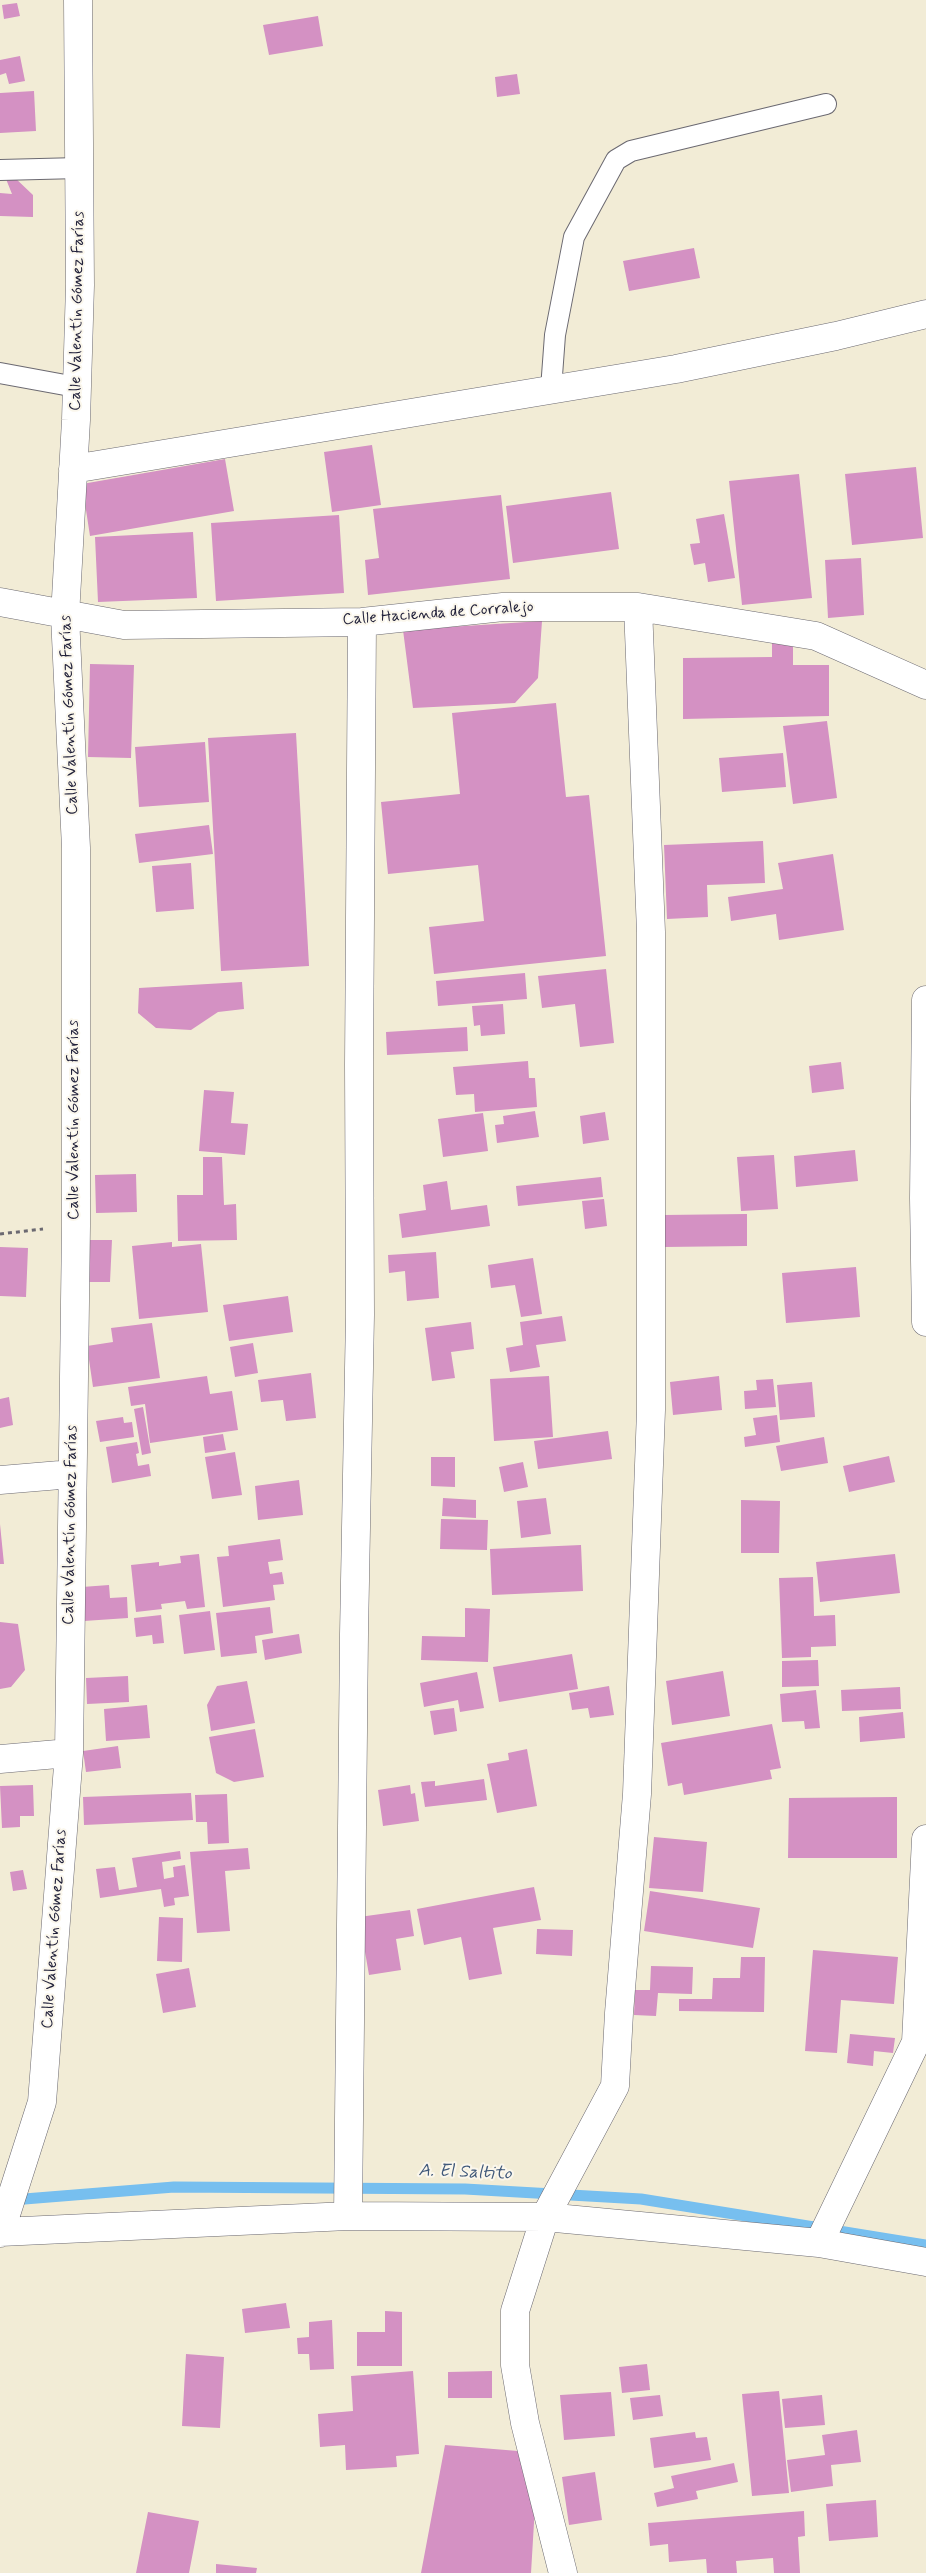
<!DOCTYPE html>
<html>
<head>
<meta charset="utf-8">
<style>
  body { margin:0 }
  canvas { display:block; background:#f2ecd6 }
</style>
</head>
<body>
<canvas width="926" height="2573"></canvas>
<script>
const g = document.querySelector('canvas').getContext('2d');
g.lineJoin = 'round';
const shape = rows => new Path2D(rows.map(r => 'M' + r).join(''));
function stroke(path, color, width, dash) { g.strokeStyle = color; g.lineWidth = width; g.lineCap = dash ? 'butt' : 'round'; g.setLineDash(dash || []); g.stroke(path); }
function fillPath(path, color) { g.fillStyle = color; g.fill(path, 'evenodd'); }
function label(font, color, halo, rows, align = 'center') {
  g.font = font + ' Mynerve,sans-serif'; g.lineWidth = 4; g.setLineDash([]); g.textBaseline = 'middle'; g.strokeStyle = halo; g.fillStyle = color; for (const [text, x, y, turn = 0] of rows) {
    g.save(); g.translate(x, y); g.rotate((+turn || 0) * Math.PI / 180); g.textAlign = isNaN(turn) ? turn : align; if (halo) g.strokeText(text, 0, 0); g.fillText(text, 0, 0); g.restore();
  }
}
const stream = shape([
  [12,2200,174,2187,465,2189,641,2199,926,2245]
]);
const building = shape([
  [17,3,20,16,4,19,2,5],
  [318,16,323,46,269,55,263,25],
  [20,56,25,81,9,84,6,73,0,75,0,60],
  [517,74,520,94,497,97,495,77],
  [34,91,36,131,0,133,0,93],
  [4,174,13,176,33,195,33,217,0,216,0,193,12,194],
  [694,248,700,278,629,291,623,261],
  [372,445,381,505,332,512,324,452],
  [225,459,234,511,90,536,82,484],
  [916,467,923,538,852,545,845,474],
  [799,474,812,598,742,605,729,481],
  [611,492,619,549,513,563,506,506],
  [501,495,510,579,368,595,365,560,379,558,373,509],
  [724,514,735,578,708,582,705,563,694,565,690,544,700,543,696,519],
  [339,515,344,593,216,601,211,523],
  [193,532,197,598,98,602,95,537],
  [861,558,864,615,828,618,825,560],
  [542,621,538,678,515,703,413,708,403,630],
  [772,641,793,641,793,665,829,665,829,716,683,719,683,658,772,657],
  [90,664,134,665,131,758,88,757],
  [556,703,566,797,589,795,606,956,434,974,429,927,484,921,478,865,388,874,381,802,460,794,452,713],
  [827,721,837,798,793,804,783,726],
  [296,733,309,966,221,971,208,738],
  [205,742,209,802,139,807,135,747],
  [783,753,786,787,722,792,719,758],
  [209,825,213,854,139,863,135,834],
  [763,841,765,883,707,885,708,917,667,919,664,845],
  [833,854,844,930,779,940,776,914,731,921,728,897,783,889,778,863],
  [191,863,194,909,156,912,152,866],
  [606,969,614,1043,580,1047,575,1004,542,1008,538,976],
  [525,973,527,999,438,1006,436,981],
  [242,982,244,1009,218,1012,191,1030,156,1028,138,1013,139,988],
  [503,1004,505,1034,481,1036,480,1025,474,1026,472,1006],
  [467,1027,468,1051,387,1055,386,1032],
  [528,1061,529,1078,535,1078,537,1107,475,1112,474,1094,456,1095,453,1067],
  [841,1062,844,1089,812,1093,809,1066],
  [204,1090,234,1092,231,1123,248,1124,245,1155,199,1151],
  [535,1111,539,1137,497,1143,495,1125,504,1124,503,1116],
  [605,1112,609,1140,583,1144,580,1116],
  [483,1113,488,1151,443,1157,438,1119],
  [855,1150,858,1181,796,1187,794,1156],
  [774,1155,778,1209,741,1211,737,1157],
  [203,1157,222,1157,224,1205,236,1204,237,1240,178,1241,177,1195,203,1195],
  [136,1174,137,1212,96,1213,95,1175],
  [601,1177,603,1197,518,1206,516,1186],
  [447,1181,451,1210,487,1205,490,1226,402,1238,399,1214,426,1210,423,1185],
  [604,1199,607,1226,585,1229,582,1201],
  [747,1214,747,1246,664,1247,664,1215],
  [85,1240,112,1240,110,1282,84,1282],
  [172,1242,172,1247,201,1244,208,1312,139,1319,132,1246],
  [0,1247,28,1248,26,1297,0,1296],
  [436,1252,439,1298,407,1301,405,1271,389,1273,388,1255],
  [533,1258,542,1314,521,1317,515,1285,491,1288,488,1265],
  [856,1267,860,1317,786,1323,782,1273],
  [288,1296,293,1332,229,1341,223,1305],
  [562,1316,566,1341,536,1345,540,1367,510,1372,506,1348,523,1345,520,1322],
  [471,1322,474,1349,451,1352,455,1378,432,1381,425,1328],
  [152,1323,160,1378,93,1387,87,1346,113,1342,111,1328],
  [253,1343,258,1373,235,1377,230,1347],
  [311,1373,316,1418,286,1421,283,1400,261,1402,258,1380],
  [207,1376,210,1394,232,1391,238,1430,150,1443,145,1404,131,1406,128,1387],
  [549,1376,553,1437,494,1441,490,1379],
  [719,1376,722,1410,673,1415,670,1382],
  [773,1379,776,1407,745,1409,744,1391,757,1390,756,1380],
  [812,1382,815,1417,780,1420,777,1385],
  [9,1397,13,1425,0,1428,0,1399],
  [143,1407,151,1453,142,1455,134,1409],
  [777,1415,780,1442,745,1447,744,1437,756,1435,753,1418],
  [123,1417,124,1423,132,1422,134,1437,100,1442,96,1421],
  [608,1431,612,1459,538,1469,534,1441],
  [223,1434,226,1450,205,1453,203,1437],
  [824,1437,828,1463,781,1471,776,1446],
  [137,1442,139,1453,136,1454,138,1466,149,1464,151,1476,112,1483,106,1447],
  [235,1452,242,1495,212,1499,205,1457],
  [889,1456,895,1482,849,1492,843,1466],
  [431,1457,455,1457,455,1487,431,1486],
  [523,1462,528,1487,504,1492,499,1467],
  [299,1480,303,1515,258,1520,255,1486],
  [443,1498,476,1500,476,1518,442,1516],
  [546,1498,551,1534,521,1538,517,1501],
  [741,1500,780,1501,779,1553,741,1553],
  [441,1519,488,1520,487,1550,440,1549],
  [0,1524,4,1564,0,1564],
  [280,1539,283,1560,268,1562,270,1574,282,1572,284,1584,273,1585,275,1600,223,1607,217,1557,229,1556,228,1546],
  [581,1545,583,1591,492,1595,490,1549],
  [199,1554,205,1607,187,1609,185,1601,161,1604,162,1609,136,1612,131,1565,159,1562,159,1566,181,1563,180,1556],
  [895,1554,900,1593,820,1602,816,1562],
  [813,1577,814,1616,835,1615,836,1646,811,1647,811,1657,782,1658,779,1578],
  [109,1585,110,1598,127,1597,128,1618,84,1621,82,1587],
  [270,1607,273,1633,255,1636,257,1653,221,1657,216,1613],
  [465,1608,490,1609,488,1662,421,1660,422,1636,465,1637],
  [210,1611,215,1650,184,1654,179,1615],
  [161,1615,164,1643,153,1644,152,1635,136,1637,134,1618],
  [0,1622,18,1624,25,1670,11,1687,0,1689],
  [299,1634,302,1653,265,1660,262,1640],
  [572,1654,578,1689,499,1702,493,1667],
  [818,1660,819,1686,782,1687,782,1661],
  [723,1671,730,1716,672,1725,666,1681],
  [477,1672,484,1708,460,1712,458,1700,424,1707,420,1683],
  [128,1676,129,1702,87,1704,86,1678],
  [247,1681,255,1723,211,1731,207,1705,217,1686],
  [609,1686,614,1715,590,1718,588,1708,572,1710,569,1693],
  [900,1687,901,1709,842,1711,841,1690],
  [816,1690,820,1728,805,1729,804,1721,782,1722,780,1694],
  [147,1705,150,1738,106,1741,104,1709],
  [454,1708,457,1731,434,1735,430,1711],
  [903,1712,905,1738,860,1742,859,1717],
  [772,1724,781,1768,770,1770,772,1779,684,1795,682,1783,668,1786,661,1743],
  [255,1729,264,1777,234,1782,216,1773,209,1737],
  [118,1746,121,1768,86,1772,83,1751],
  [527,1749,537,1806,497,1813,487,1764,509,1760,508,1753],
  [484,1779,487,1800,425,1807,421,1782,435,1781,435,1786],
  [33,1785,34,1816,20,1816,20,1827,2,1828,0,1786],
  [410,1785,411,1794,415,1793,419,1821,383,1826,378,1790],
  [191,1793,193,1820,84,1825,83,1797],
  [227,1794,229,1843,208,1844,207,1822,196,1822,195,1795],
  [897,1797,897,1858,788,1858,789,1798],
  [654,1837,707,1842,703,1892,649,1888],
  [248,1848,250,1869,225,1871,230,1931,197,1933,190,1852],
  [180,1851,181,1859,162,1862,164,1879,174,1877,173,1867,185,1865,189,1896,174,1898,175,1905,164,1907,161,1889,100,1898,96,1869,115,1867,119,1890,137,1887,132,1858],
  [23,1870,27,1889,13,1891,10,1872],
  [534,1887,541,1920,493,1928,502,1974,469,1980,461,1937,424,1945,417,1909],
  [650,1891,760,1908,753,1948,644,1931],
  [410,1910,414,1936,396,1939,401,1970,369,1975,359,1917],
  [159,1917,183,1918,182,1962,157,1961],
  [537,1929,573,1930,572,1956,536,1954],
  [813,1950,898,1957,894,2004,841,2000,837,2053,805,2051],
  [741,1957,765,1957,764,2012,679,2011,679,1999,712,1999,713,1978,740,1978],
  [651,1966,693,1967,692,1994,658,1993,656,2016,634,2015,635,1990,650,1990],
  [189,1968,196,2007,163,2013,156,1974],
  [850,2034,895,2038,893,2053,874,2051,873,2066,847,2063],
  [286,2303,290,2328,245,2333,242,2309],
  [385,2311,402,2312,402,2366,357,2366,357,2332,385,2332],
  [332,2320,334,2369,310,2370,309,2354,298,2354,297,2338,309,2337,309,2322],
  [186,2354,224,2357,220,2428,182,2426],
  [647,2364,650,2390,622,2393,619,2367],
  [413,2371,419,2454,396,2456,397,2467,346,2470,345,2445,320,2447,318,2414,353,2411,351,2376],
  [492,2371,492,2398,448,2398,448,2372],
  [779,2391,789,2493,752,2496,742,2394],
  [611,2392,615,2436,564,2440,560,2395],
  [660,2395,663,2416,633,2420,630,2398],
  [822,2395,825,2425,785,2428,782,2399],
  [857,2430,861,2462,831,2465,833,2486,791,2492,787,2460,825,2455,822,2435],
  [695,2432,696,2438,707,2437,711,2460,654,2468,650,2438],
  [445,2445,518,2451,535,2506,531,2573,421,2573],
  [734,2463,738,2482,696,2491,698,2499,657,2507,654,2493,674,2488,671,2476],
  [595,2472,602,2520,569,2525,562,2477],
  [876,2500,878,2537,829,2541,826,2504],
  [804,2511,805,2536,798,2537,800,2573,774,2573,773,2558,736,2561,737,2573,707,2573,706,2559,669,2562,668,2544,650,2546,648,2523],
  [148,2512,199,2521,189,2573,136,2573],
  [216,2564,257,2568,256,2573,216,2573]
]);
const path = shape([
  [0,1234,43,1229]
]);
const service = shape([
  [0,170,79,168],
  [0,373,76,387],
  [551,389,555,335,574,237,616,160,631,151,826,104]
]);
const minor = shape([
  [73,469,676,369,836,336,926,314],
  [0,602,124,625,362,622,503,607,638,607,816,636,926,685],
  [926,1000,924,1198,926,1322],
  [0,1480,72,1474],
  [0,1759,69,1753],
  [348,2216,354,1634,360,1315,359,1064,362,622],
  [0,2232,348,2216,545,2217,819,2243,926,2262],
  [0,2233,42,2102,69,1753,76,1226,76,848,65,616,76,420,80,285,78,0],
  [819,2243,916,2042,926,1839],
  [563,2573,525,2423,515,2365,515,2311,545,2217,615,2086,619,2013,637,1794,651,1410,651,932,638,607]
]);
const streetNames = [
  ["Calle Valentín Gómez Farías",78,311,-89],
  ["Calle Hacienda de Corralejo",438,614,-4],
  ["Calle Valentín Gómez Farías",70,715,-92],
  ["Calle Valentín Gómez Farías",75,1120,-90],
  ["Calle Valentín Gómez Farías",71,1525,-89],
  ["Calle Valentín Gómez Farías",55,1929,-86]
];
const waterNames = [
  ["A. El Saltito",465,2173,2]
];
stroke(stream, '#77bfef', 11);
fillPath(building, '#d491c3');
stroke(service, '#6b6971', 22);
stroke(minor, '#6b6971', 29);
stroke(path, '#6b6971', 3, [4, 4]);
stroke(service, '#fff', 20);
stroke(minor, '#fff', 28);
label('16px', '#22223b', '#fbf7ec', streetNames);
label('italic 18px', '#40597a', '#fbf7ec', waterNames);
</script>
</body>
</html>
